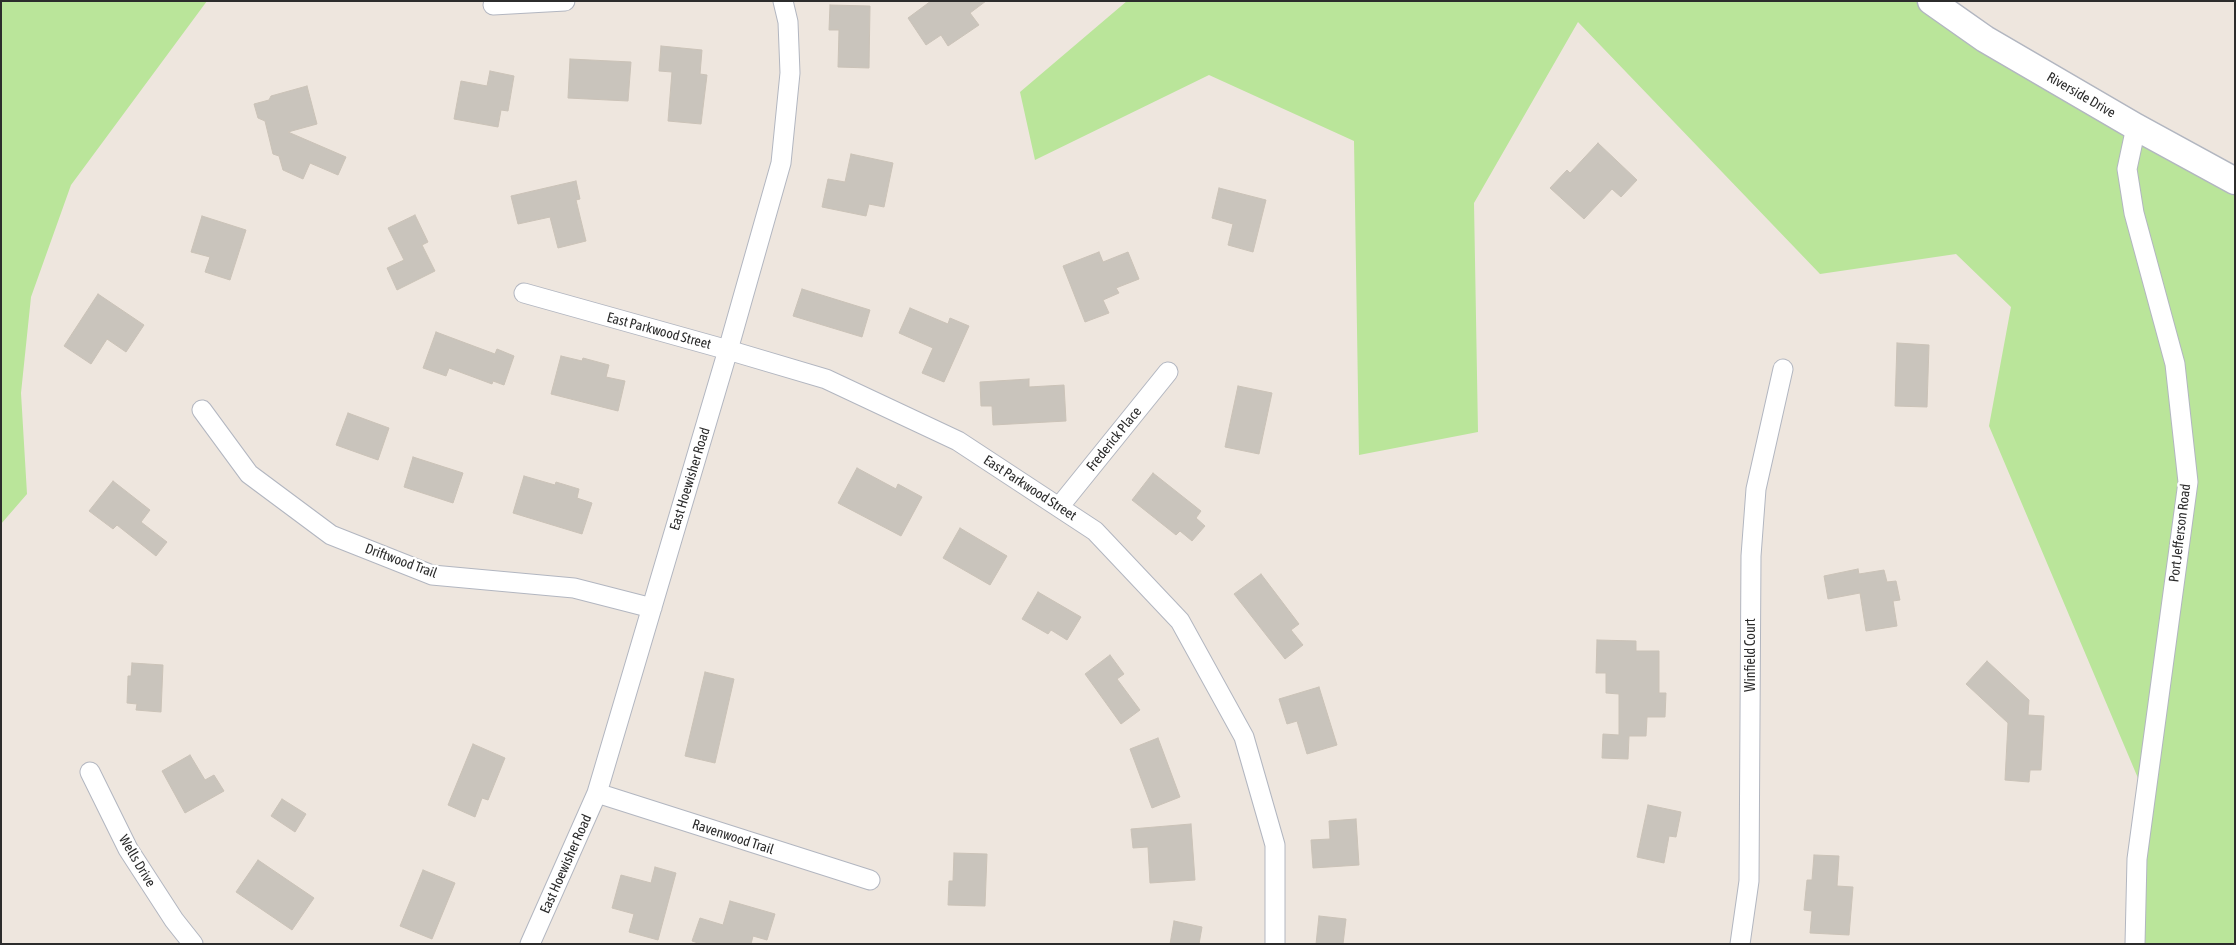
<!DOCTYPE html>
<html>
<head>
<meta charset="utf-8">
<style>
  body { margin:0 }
  #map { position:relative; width:2236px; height:945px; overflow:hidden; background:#eee6de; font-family:"Asap Condensed",sans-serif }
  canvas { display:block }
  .frame { position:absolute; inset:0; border:2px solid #2c2c2c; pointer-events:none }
</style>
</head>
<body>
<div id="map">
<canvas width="2236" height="945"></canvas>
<div class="frame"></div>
</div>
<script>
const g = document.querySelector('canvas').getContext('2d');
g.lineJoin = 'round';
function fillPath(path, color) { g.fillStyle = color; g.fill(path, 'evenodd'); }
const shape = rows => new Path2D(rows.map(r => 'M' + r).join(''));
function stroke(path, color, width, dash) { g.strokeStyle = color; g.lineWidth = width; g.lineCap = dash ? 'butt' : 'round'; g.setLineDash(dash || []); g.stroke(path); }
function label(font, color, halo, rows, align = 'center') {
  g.font = font + ' "Asap Condensed",sans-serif'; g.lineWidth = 5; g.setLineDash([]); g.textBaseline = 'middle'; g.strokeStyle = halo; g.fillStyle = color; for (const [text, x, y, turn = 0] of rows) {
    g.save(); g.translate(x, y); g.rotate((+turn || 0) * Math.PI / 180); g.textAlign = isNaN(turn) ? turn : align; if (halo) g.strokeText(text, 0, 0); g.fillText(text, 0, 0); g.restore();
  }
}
const green = shape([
  [1,1,207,1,71,185,31,297,21,393,27,494,1,524],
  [1127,1,1931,1,2235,181,2235,944,2135,944,2146,797,1989,426,2011,307,1956,254,1820,274,1578,22,1474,203,1478,432,1359,455,1354,141,1209,75,1035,160,1020,92]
]);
const building = shape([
  [931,1,986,1,970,13,979,25,948,46,941,35,926,45,908,18,931,1],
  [830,5,870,6,869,68,838,67,839,30,829,30,830,5],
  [661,46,702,50,700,74,707,75,701,124,668,121,672,72,659,71,661,46],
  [570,59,631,62,628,101,568,98,570,59],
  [490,71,514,76,508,111,501,110,498,127,454,119,461,81,487,86,490,71],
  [307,86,317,124,288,132,346,157,338,175,310,163,303,179,283,170,279,156,273,154,265,121,258,118,254,104,269,100,271,96,307,86],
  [1598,143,1637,180,1621,197,1612,189,1584,219,1550,188,1567,170,1570,173,1598,143],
  [851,154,893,163,884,207,869,204,866,216,822,207,828,179,845,182,851,154],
  [576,181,580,199,576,200,586,241,558,248,550,217,518,224,511,196,576,181],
  [1219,188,1266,200,1253,252,1228,245,1233,224,1212,218,1219,188],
  [415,215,428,242,422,245,435,271,397,290,387,268,404,260,388,228,415,215],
  [202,216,246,230,230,280,205,272,210,257,191,252,202,216],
  [1099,252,1103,262,1128,252,1139,279,1116,288,1119,293,1103,300,1109,313,1085,322,1063,266,1099,252],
  [802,289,870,310,862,337,793,316,802,289],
  [98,294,144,325,126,352,107,339,91,364,64,346,98,294],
  [910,308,948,324,950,318,969,326,944,382,922,373,933,348,899,333,910,308],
  [436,332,495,354,497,349,514,356,504,385,493,381,492,384,449,368,446,376,423,368,436,332],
  [1897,343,1929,345,1927,407,1895,406,1897,343],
  [561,356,582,361,583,358,609,365,606,377,625,381,618,411,551,394,561,356],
  [1029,379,1029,387,1064,385,1066,421,993,425,992,406,981,406,980,382,1029,379],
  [1238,386,1272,393,1259,454,1225,447,1238,386],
  [348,413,389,428,378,460,336,445,348,413],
  [413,457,463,473,453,503,404,487,413,457],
  [857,468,896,489,898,484,922,497,901,536,838,503,857,468],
  [1153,473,1201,511,1196,518,1205,526,1192,541,1180,531,1176,535,1132,500,1153,473],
  [524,476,555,485,556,482,579,489,577,498,592,503,582,534,513,513,524,476],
  [113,481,150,510,141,522,167,542,156,556,117,525,113,529,89,511,113,481],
  [960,528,1007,556,990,585,943,558,960,528],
  [1858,569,1859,574,1884,570,1887,582,1896,581,1900,600,1893,601,1897,626,1866,631,1860,593,1828,599,1824,576,1858,569],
  [1261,574,1299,624,1291,630,1303,645,1285,659,1234,594,1261,574],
  [1038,592,1081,617,1067,640,1051,630,1048,634,1022,619,1038,592],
  [1597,640,1636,641,1636,651,1659,651,1659,693,1666,693,1665,717,1647,717,1646,736,1629,736,1628,759,1602,758,1603,734,1619,735,1619,694,1606,693,1606,673,1596,673,1597,640],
  [1110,655,1124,674,1117,679,1140,710,1121,724,1085,674,1110,655],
  [1987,661,2029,700,2028,715,2044,716,2041,770,2030,770,2029,782,2005,780,2008,723,1966,684,1987,661],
  [132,663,163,665,161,712,136,710,137,704,127,703,128,676,131,676,132,663],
  [705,672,734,679,715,763,685,756,705,672],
  [1319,687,1337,745,1307,754,1297,721,1287,724,1279,699,1319,687],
  [1158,738,1180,797,1152,808,1130,749,1158,738],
  [473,744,505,758,488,800,482,798,475,817,448,805,473,744],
  [190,755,205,780,214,775,224,791,185,813,162,771,190,755],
  [282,799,306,814,295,832,271,816,282,799],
  [1648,805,1681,812,1676,837,1669,836,1664,863,1637,857,1648,805],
  [1356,819,1359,865,1313,868,1311,840,1330,839,1329,821,1356,819],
  [1191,824,1195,880,1150,883,1148,847,1133,848,1131,829,1191,824],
  [954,853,987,854,985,906,948,905,949,881,953,881,954,853],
  [1814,855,1839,856,1837,886,1853,887,1849,935,1810,933,1812,911,1804,910,1807,880,1812,880,1814,855],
  [258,860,314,898,292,930,236,892,258,860],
  [655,867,676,873,658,940,629,932,634,914,612,908,621,875,651,883,655,867],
  [423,870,455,883,432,939,400,926,423,870],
  [730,901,775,914,767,940,753,936,751,944,701,944,692,941,700,918,723,925,730,901],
  [1319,916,1346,919,1343,944,1316,944,1319,916],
  [1174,921,1202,927,1199,944,1170,944,1174,921]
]);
const minor = shape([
  [493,5,565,1],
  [524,293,728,350,826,379,958,441,1095,531,1180,621,1244,737,1275,845,1275,944],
  [202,410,249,474,331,535,432,575,574,588,652,608],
  [1059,507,1168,372],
  [90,772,128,849,174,920,193,944],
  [597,793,870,880],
  [530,944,597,793,728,350,781,163,790,73,788,22,783,1],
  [1740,944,1749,881,1751,556,1756,489,1783,369],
  [2135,944,2137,859,2188,482,2175,364,2134,213,2127,169,2136,127]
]);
const secondary = shape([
  [1931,1,1985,39,2136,127,2235,181]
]);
const streetNames = [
  ["Riverside Drive",2081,95,30],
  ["East Parkwood Street",659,331,15],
  ["Frederick Place",1114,439,-51],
  ["East Hoewisher Road",690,479,-73],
  ["East Parkwood Street",1030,488,33],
  ["Port Jefferson Road",2180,533,-83],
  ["Driftwood Trail",401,561,20],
  ["Winfield Court",1751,655,-90],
  ["Ravenwood Trail",733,837,18],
  ["Wells Drive",137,861,59],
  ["East Hoewisher Road",566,864,-66]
];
fillPath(green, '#bae59a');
fillPath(building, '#c9c4bc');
stroke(building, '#cac2b7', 1);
stroke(minor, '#b2b6c0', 21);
stroke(secondary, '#b2b6c0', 29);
stroke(minor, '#fff', 19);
stroke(secondary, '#fff', 26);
label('14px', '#2c2c2c', '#fff', streetNames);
</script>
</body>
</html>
